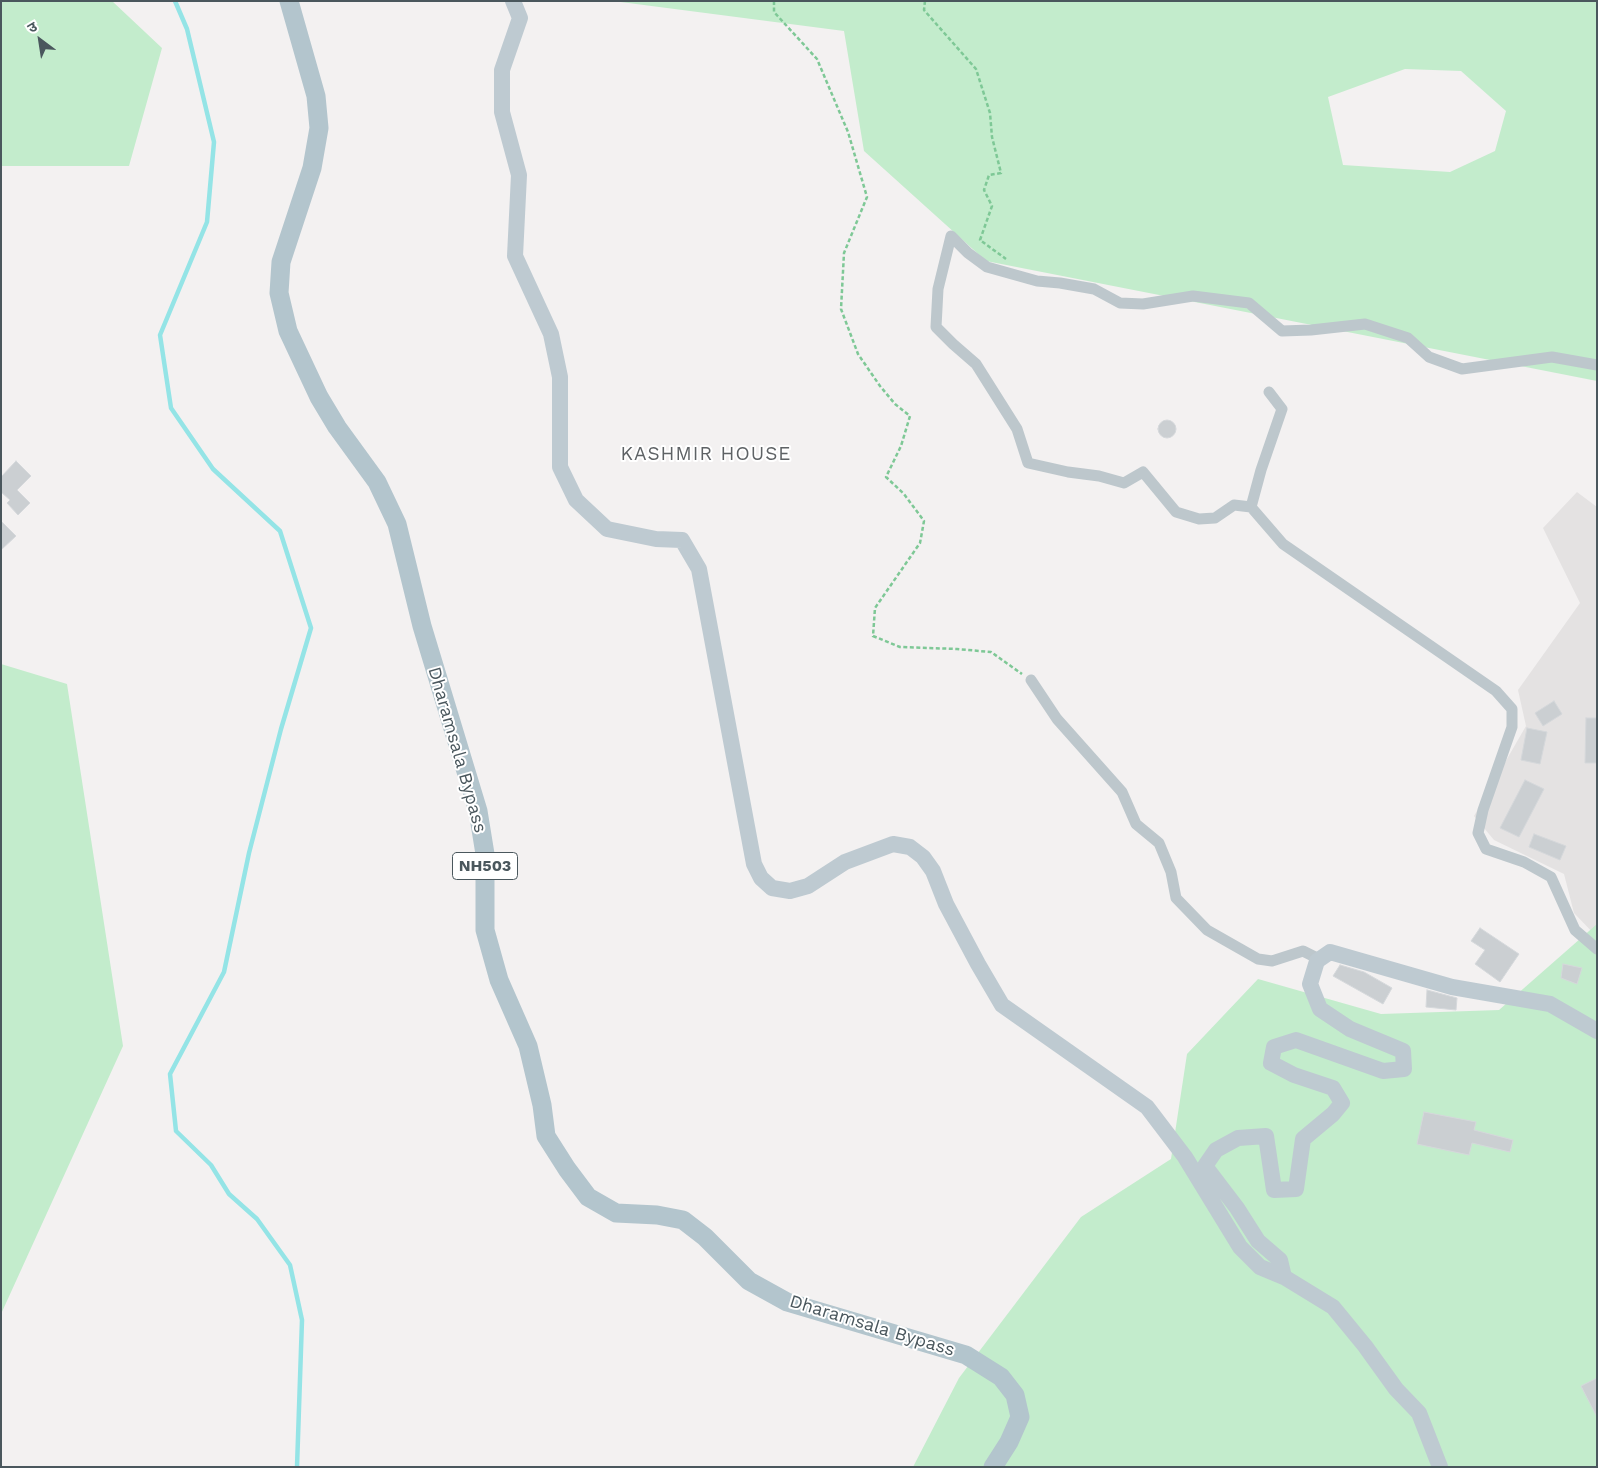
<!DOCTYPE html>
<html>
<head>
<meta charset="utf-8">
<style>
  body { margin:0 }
  #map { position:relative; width:1598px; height:1468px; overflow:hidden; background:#f3f1f1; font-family:"Work Sans","Noto Sans Devanagari",sans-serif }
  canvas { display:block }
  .frame { position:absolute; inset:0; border:2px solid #4a575d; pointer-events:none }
  .north { position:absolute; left:15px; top:15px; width:50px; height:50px; -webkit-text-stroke:4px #fff; paint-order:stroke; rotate:329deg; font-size:14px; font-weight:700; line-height:20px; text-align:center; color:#4a575d }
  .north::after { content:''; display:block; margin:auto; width:18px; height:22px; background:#4a575d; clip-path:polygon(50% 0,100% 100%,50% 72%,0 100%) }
</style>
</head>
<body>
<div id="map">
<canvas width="1598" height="1468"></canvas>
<div class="frame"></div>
<div class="north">उ</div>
</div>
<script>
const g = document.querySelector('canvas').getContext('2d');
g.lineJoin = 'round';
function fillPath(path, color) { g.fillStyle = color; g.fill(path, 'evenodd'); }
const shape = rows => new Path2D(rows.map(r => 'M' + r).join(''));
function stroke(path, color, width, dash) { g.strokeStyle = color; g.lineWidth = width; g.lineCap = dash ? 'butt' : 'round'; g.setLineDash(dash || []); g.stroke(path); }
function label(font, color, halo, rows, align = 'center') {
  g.font = font + ' "Work Sans",sans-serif'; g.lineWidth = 4; g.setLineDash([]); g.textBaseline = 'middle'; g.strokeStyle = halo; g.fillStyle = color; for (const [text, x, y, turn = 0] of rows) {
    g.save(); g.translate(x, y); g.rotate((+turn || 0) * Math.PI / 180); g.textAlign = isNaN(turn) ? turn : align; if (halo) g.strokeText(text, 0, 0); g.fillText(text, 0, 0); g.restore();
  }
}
const education = shape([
  [1577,492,1597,507,1597,937,1574,913,1564,874,1494,840,1474,816,1526,726,1518,690,1580,603,1543,528]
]);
const green = shape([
  [1,1,112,1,162,48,129,166,1,166],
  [613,1,1597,1,1597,381,986,261,864,151,844,31],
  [1405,69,1461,71,1506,111,1495,151,1450,172,1343,165,1328,97],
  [1,664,67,684,123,1046,1,1314],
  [1597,924,1597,1467,913,1467,959,1378,1081,1217,1171,1159,1187,1054,1258,979,1381,1014,1499,1010]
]);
const stream = shape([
  [175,1,187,29,214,142,207,222,160,335,171,408,213,469,280,531,311,628,281,729,249,853,224,972,170,1074,176,1131,211,1165,229,1194,257,1219,290,1265,302,1320,297,1467]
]);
const building = shape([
  '1158 429a9 9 0 1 1 18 0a9 9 0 1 1-18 0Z',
  [16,461,31,476,17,490,30,503,18,515,7,503,10,500,1,492,1,477,16,461],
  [1,521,16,536,1,550,1,521],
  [1554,701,1562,714,1543,726,1535,713,1554,701],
  [1586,718,1597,718,1597,763,1585,763,1586,718],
  [1527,728,1547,732,1540,764,1521,760,1527,728],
  [1525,780,1544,789,1519,837,1500,828,1525,780],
  [1534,834,1566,846,1560,860,1529,847,1534,834],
  [1480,928,1519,954,1500,982,1475,964,1485,950,1471,941,1480,928],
  [1563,964,1582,968,1577,984,1561,978,1563,964],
  [1340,965,1364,972,1392,988,1383,1004,1333,976,1340,965],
  [1427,990,1457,998,1456,1010,1426,1007,1427,990],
  [1424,1112,1476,1122,1474,1130,1513,1140,1510,1152,1472,1143,1469,1155,1417,1144,1424,1112],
  [1597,1378,1597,1417,1581,1386,1597,1378]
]);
const path = shape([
  [774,1,774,12,817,59,848,132,867,197,844,253,841,309,858,354,880,386,895,404,910,416,901,446,886,477,904,494,924,521,920,543,875,608,873,636,900,647,957,649,991,652,1022,674],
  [925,1,924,10,976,69,990,113,992,137,1001,173,989,175,984,190,992,206,980,240,1006,259]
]);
const street = shape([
  [1269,392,1282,409,1261,470,1251,507,1283,544,1496,691,1512,709,1512,727,1483,810,1478,833,1486,849,1524,862,1551,877,1575,930,1597,949],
  [1251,507,1234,505,1215,518,1199,519,1176,512,1143,472,1124,483,1099,476,1068,472,1028,463,1017,429,976,364,953,344,936,327,938,289,951,236,968,253,987,267,1037,281,1060,283,1094,289,1120,303,1143,304,1193,296,1249,303,1282,331,1311,330,1365,324,1408,338,1429,357,1462,369,1552,357,1597,365],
  [1031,680,1057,719,1122,792,1136,824,1159,843,1171,872,1176,898,1207,930,1258,959,1272,961,1303,951,1315,957,1317,961]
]);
const secondary = shape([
  [513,1,520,18,502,70,502,112,519,175,515,256,551,334,560,377,560,467,576,500,607,529,656,539,682,540,699,569,754,864,761,878,772,888,790,891,808,886,845,862,893,844,910,847,923,857,933,871,946,904,978,964,1002,1005,1147,1107,1185,1157,1240,1247,1260,1267,1284,1277,1333,1307,1365,1346,1396,1389,1419,1413,1440,1467],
  [1284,1277,1280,1260,1258,1241,1237,1208,1205,1166,1216,1150,1238,1138,1266,1136,1274,1190,1296,1189,1303,1139,1333,1114,1342,1103,1333,1088,1294,1075,1271,1063,1274,1047,1296,1040,1383,1071,1404,1069,1403,1051,1350,1029,1320,1009,1310,984,1317,961,1330,952,1452,987,1550,1004,1597,1031]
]);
const primary = shape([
  [289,1,316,96,319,128,312,168,281,262,279,293,288,331,319,397,337,427,377,482,397,524,422,626,478,811,485,854,485,930,499,980,528,1046,542,1105,546,1136,567,1169,588,1197,616,1213,657,1215,683,1220,705,1237,749,1281,787,1302,966,1355,1001,1377,1015,1395,1020,1417,1009,1442,993,1467]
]);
const shields = [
  [485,866,65]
];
const shieldNames = [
  ["NH503",485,866]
];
const streetNames = [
  ["Dharamsala Bypass",457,750,74],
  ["Dharamsala Bypass",872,1326,17]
];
const neighbourhoodNames = [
  ["KASHMIR HOUSE",706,454]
];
fillPath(education, '#e4e2e2');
fillPath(green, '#c3eccc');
stroke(stream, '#94e4e6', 4.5);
fillPath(building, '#cbcfd2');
stroke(building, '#d5d8db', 1);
stroke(path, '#7ec896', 2.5, [4, 2.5]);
stroke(street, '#bdc7cc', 11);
stroke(secondary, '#becad1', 16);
stroke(primary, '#b3c5cd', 19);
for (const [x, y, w] of shields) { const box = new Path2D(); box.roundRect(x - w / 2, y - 13.5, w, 27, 4); g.fillStyle = '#fff'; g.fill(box); stroke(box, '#4a575d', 1); }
label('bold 16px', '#4a575d', null, shieldNames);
label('18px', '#4a575d', '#fff', streetNames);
g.letterSpacing = '1px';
label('19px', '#5e6265', '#fff', neighbourhoodNames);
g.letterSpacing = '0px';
</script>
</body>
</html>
